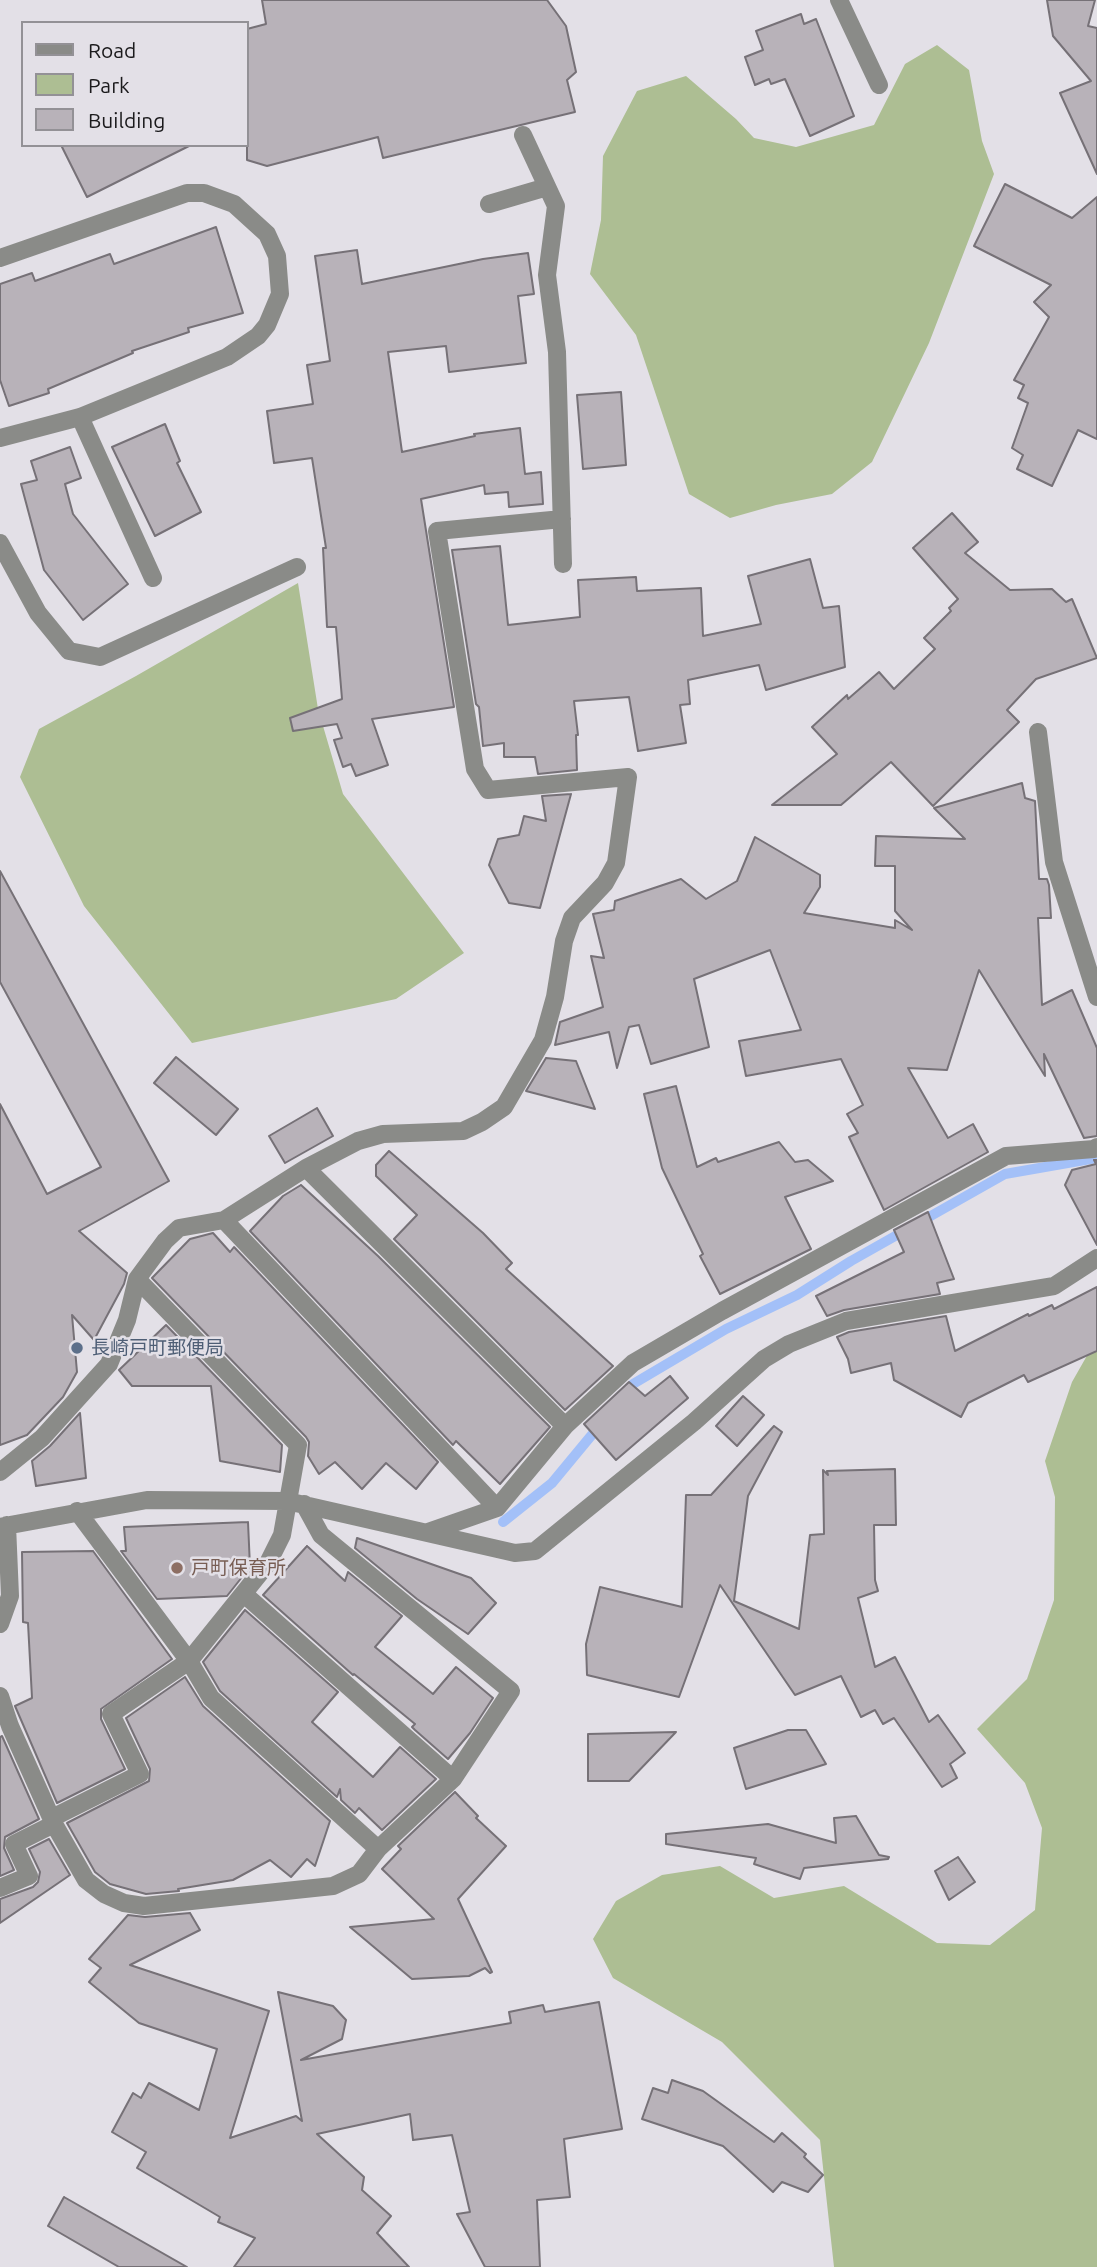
<!DOCTYPE html>
<html>
<head>
<meta charset="utf-8">
<style>
  body { margin:0 }
  #map { position:relative; width:1097px; height:2267px; overflow:hidden; background:#e3e0e7; font-family:Ubuntu,sans-serif }
  canvas { display:block }
  .legend { position:absolute; left:21px; top:21px; width:228px; height:126px; box-sizing:border-box; background:#e3e0e7; border:2px solid #939196; margin:0; padding:9px 12px; list-style:none; font-size:21px; color:#1b1a1c }
  .legend li { display:flex; align-items:center; gap:14px; height:35px }
  .legend b { width:35px; border:2px solid #939196 }
</style>
</head>
<body>
<div id="map">
<canvas width="1097" height="2267"></canvas>
<ul class="legend">
<li><b style="height:9px;background:#8a8b88"></b>Road</li>
<li><b style="height:19px;background:#adbe93"></b>Park</li>
<li><b style="height:19px;background:#b8b2b9"></b>Building</li>
</ul>
</div>
<script>
const g = document.querySelector('canvas').getContext('2d');
g.lineJoin = 'round';
function fillPath(path, color) { g.fillStyle = color; g.fill(path, 'evenodd'); }
const shape = rows => new Path2D(rows.map(r => 'M' + r).join(''));
function stroke(path, color, width, dash) { g.strokeStyle = color; g.lineWidth = width; g.lineCap = dash ? 'butt' : 'round'; g.setLineDash(dash || []); g.stroke(path); }
function label(font, color, halo, rows, align = 'center') {
  g.font = font + ' Ubuntu,"Noto Sans JP",sans-serif'; g.lineWidth = 5; g.setLineDash([]); g.textBaseline = 'middle'; g.strokeStyle = halo; g.fillStyle = color; for (const [text, x, y, turn = 0] of rows) {
    g.save(); g.translate(x, y); g.rotate((+turn || 0) * Math.PI / 180); g.textAlign = isNaN(turn) ? turn : align; if (halo) g.strokeText(text, 0, 0); g.fillText(text, 0, 0); g.restore();
  }
}
const green = shape([
  [937,45,969,70,982,141,994,174,929,343,872,462,832,494,776,505,730,518,689,494,636,335,590,274,601,220,603,156,637,91,686,76,736,119,754,138,796,147,874,125,905,64],
  [298,583,318,709,343,794,464,953,396,999,192,1043,84,906,20,777,39,729,136,676],
  [1097,1338,1097,2267,834,2267,820,2140,722,2042,613,1978,593,1939,616,1901,662,1875,720,1866,774,1898,844,1886,937,1943,990,1945,1035,1910,1042,1828,1025,1783,977,1729,1027,1679,1054,1600,1055,1497,1045,1461,1072,1382]
]);
const stream = shape([
  [623,1396,633,1384,726,1329,797,1295,851,1261,1005,1174,1097,1158],
  [503,1522,552,1483,600,1425]
]);
const building = shape([
  [262,0,547,0,566,26,576,72,567,80,575,112,383,158,378,137,267,166,247,160,247,29,266,24,262,0],
  [1047,0,1095,0,1088,26,1097,28,1097,174,1060,93,1091,81,1053,36,1047,0],
  [801,14,804,24,816,19,854,116,810,136,785,79,771,84,769,79,755,85,745,57,763,50,756,31,801,14],
  [61,145,191,145,87,197,61,145],
  [1005,184,1072,218,1097,197,1097,439,1078,430,1052,486,1017,469,1023,455,1012,448,1028,403,1018,398,1024,385,1014,380,1049,317,1034,302,1051,285,974,246,1005,184],
  [216,227,243,313,188,328,189,332,132,351,133,353,48,389,49,393,9,406,0,380,0,284,32,273,35,281,110,254,114,264,216,227],
  [357,250,362,284,483,259,528,253,534,294,518,296,526,363,449,372,446,346,388,352,402,452,475,436,474,434,520,428,525,474,541,472,543,504,509,507,508,492,485,494,484,485,421,499,454,707,372,719,388,765,356,776,351,764,343,767,334,740,342,738,337,724,293,731,290,718,342,699,336,627,327,627,323,548,326,548,312,458,274,463,267,411,313,404,307,365,330,361,315,256,357,250],
  [621,392,626,465,583,469,577,395,621,392],
  [165,424,180,461,177,463,201,512,155,536,112,447,165,424],
  [70,447,81,478,65,484,73,514,128,584,83,620,44,570,21,484,37,480,31,461,70,447],
  [952,513,978,542,965,553,1010,590,1052,589,1066,602,1072,599,1097,658,1036,679,1007,710,1019,722,933,806,891,762,841,805,772,805,837,754,812,727,847,695,848,699,879,672,894,689,935,649,924,638,951,611,949,608,958,599,913,548,952,513],
  [500,546,508,625,580,617,578,580,636,577,637,591,701,588,703,636,761,624,748,576,810,559,823,608,839,606,845,667,766,690,759,665,688,680,690,704,680,705,686,743,638,751,629,697,574,701,578,735,576,735,577,770,538,774,535,757,504,757,504,743,483,746,479,707,476,704,452,550,500,546],
  [1022,783,1025,798,1035,801,1039,879,1047,879,1049,885,1051,918,1038,918,1042,1005,1072,990,1097,1048,1097,1136,1084,1138,1044,1054,1045,1076,979,970,947,1070,908,1068,948,1138,973,1124,988,1152,884,1210,849,1137,858,1133,847,1114,863,1105,841,1059,746,1076,739,1041,801,1030,770,950,694,979,709,1047,651,1064,639,1025,629,1027,617,1068,609,1032,555,1045,560,1022,603,1007,591,956,604,958,593,914,614,910,615,901,681,879,706,899,737,881,755,837,820,875,820,887,804,913,895,928,895,920,912,930,895,911,895,866,875,866,876,836,965,839,934,808,1022,783],
  [571,794,540,908,509,903,489,865,498,839,519,835,524,816,546,821,542,796,571,794],
  [0,871,169,1181,79,1231,127,1273,124,1284,94,1340,72,1315,77,1372,63,1397,27,1435,0,1445,0,1104,47,1194,101,1167,0,982,0,871],
  [176,1057,238,1109,216,1135,154,1083,176,1057],
  [546,1058,576,1061,595,1109,526,1091,546,1058],
  [676,1086,697,1167,716,1158,718,1162,779,1142,795,1162,808,1160,833,1181,785,1197,811,1249,720,1294,700,1256,703,1254,662,1168,644,1094,676,1086],
  [317,1108,333,1136,285,1163,269,1136,317,1108],
  [389,1151,483,1233,512,1263,506,1269,613,1366,565,1410,394,1239,417,1215,376,1176,376,1165,389,1151],
  [1094,1160,1097,1160,1097,1245,1065,1185,1072,1170,1096,1164,1094,1160],
  [301,1185,378,1256,550,1427,500,1484,456,1441,453,1445,250,1231,283,1196,301,1185],
  [928,1212,954,1279,937,1283,940,1294,844,1310,827,1316,816,1296,904,1252,894,1230,928,1212],
  [213,1233,230,1252,234,1247,438,1462,416,1489,386,1463,362,1489,335,1462,319,1474,308,1456,309,1442,306,1437,152,1278,190,1239,213,1233],
  [1097,1287,1097,1351,1028,1382,1024,1375,968,1403,961,1417,894,1380,891,1363,851,1373,848,1359,837,1337,849,1332,946,1316,955,1351,1028,1314,1029,1316,1052,1305,1054,1309,1097,1287],
  [166,1325,282,1445,280,1472,220,1461,211,1386,132,1386,119,1370,166,1325],
  [670,1376,688,1398,616,1460,584,1424,629,1382,645,1396,670,1376],
  [743,1396,764,1415,737,1446,716,1426,743,1396],
  [80,1413,86,1478,36,1486,32,1461,50,1446,80,1413],
  [774,1426,782,1432,748,1496,734,1601,799,1629,810,1535,824,1534,823,1470,828,1475,827,1471,895,1469,896,1525,874,1525,875,1580,878,1591,858,1598,875,1667,895,1657,929,1722,938,1715,965,1753,950,1764,957,1778,942,1787,894,1718,883,1724,875,1710,861,1717,841,1676,795,1695,720,1585,679,1697,587,1675,586,1644,600,1587,682,1607,686,1495,711,1495,774,1426],
  [248,1522,250,1567,227,1596,157,1599,121,1551,126,1551,124,1527,248,1522],
  [357,1538,471,1578,496,1603,468,1634,417,1599,355,1548,357,1538],
  [307,1546,345,1581,348,1572,402,1616,375,1647,433,1694,456,1667,493,1698,470,1733,448,1759,415,1730,412,1727,415,1724,354,1674,353,1675,263,1595,307,1546],
  [93,1551,172,1659,101,1709,101,1719,125,1769,57,1803,15,1706,32,1698,28,1623,23,1622,22,1552,93,1551],
  [245,1610,338,1692,312,1722,373,1777,400,1747,436,1779,382,1830,359,1808,355,1813,341,1800,340,1789,337,1797,220,1691,203,1662,245,1610],
  [185,1677,203,1706,330,1821,315,1866,307,1859,291,1877,270,1860,233,1880,178,1889,179,1891,146,1894,110,1884,95,1872,67,1823,149,1781,150,1769,126,1718,185,1677],
  [788,1730,806,1730,826,1764,746,1789,734,1748,788,1730],
  [676,1732,629,1781,588,1781,588,1734,676,1732],
  [2,1736,39,1819,5,1837,4,1848,14,1870,0,1876,0,1737,2,1736],
  [455,1792,478,1816,476,1818,506,1846,458,1899,492,1972,490,1973,485,1968,469,1976,412,1979,350,1927,434,1919,382,1869,401,1849,398,1846,455,1792],
  [856,1816,879,1855,889,1857,888,1859,804,1868,800,1879,754,1864,756,1858,666,1844,666,1834,768,1824,836,1843,834,1818,856,1816],
  [49,1839,70,1875,0,1923,0,1899,33,1887,38,1882,40,1872,29,1849,49,1839],
  [958,1857,975,1882,949,1900,935,1871,958,1857],
  [190,1913,200,1930,130,1965,269,2011,230,2138,296,2116,302,2121,278,1992,333,2006,346,2020,342,2039,301,2060,511,2023,509,2012,543,2005,545,2012,599,2002,622,2129,564,2139,570,2197,537,2200,540,2267,485,2267,457,2214,470,2212,452,2135,413,2140,410,2114,317,2134,364,2177,362,2190,391,2216,377,2233,409,2267,234,2267,255,2238,218,2222,220,2217,137,2168,146,2152,112,2132,133,2093,141,2098,149,2083,199,2110,217,2049,139,2023,89,1982,101,1968,89,1959,128,1915,145,1917,190,1913],
  [672,2080,703,2091,774,2142,782,2133,806,2154,804,2157,823,2175,808,2192,782,2182,773,2192,723,2146,642,2119,653,2088,668,2093,672,2080],
  [64,2197,187,2267,119,2267,48,2226,64,2197]
]);
const minor = shape([
  [839,0,879,85],
  [523,135,556,206,547,275,557,352,563,564],
  [489,204,547,187],
  [0,258,187,193,204,193,234,204,267,234,277,256,280,294,267,325,258,336,227,357,80,417,0,438],
  [80,417,153,578],
  [0,543,38,613,69,651,100,657,297,567],
  [1038,732,1054,862,1097,997],
  [306,1168,565,1426],
  [224,1220,497,1508],
  [0,1472,42,1438,109,1364,127,1320,137,1279,165,1241,179,1228,224,1220,306,1168,358,1141,383,1134,463,1131,482,1122,504,1107,543,1040,555,997,564,941,572,918,605,883,616,863,628,777,488,790,475,769,437,531,562,519],
  [77,1511,189,1661,211,1698,378,1849],
  [0,1527,147,1500,287,1501,515,1553,535,1551,694,1422,764,1359,789,1344,846,1321,1054,1286,1097,1258],
  [428,1532,497,1508,565,1426,633,1363,722,1311,1006,1156,1094,1149,1097,1147],
  [244,1594,453,1779],
  [0,1624,10,1596,7,1525],
  [0,1696,10,1726,54,1824],
  [52,1818,140,1774,111,1714,189,1661,268,1563,282,1535,298,1445,137,1279],
  [0,1888,29,1876,14,1844,54,1824,86,1880,104,1894,124,1903,144,1906,333,1886,359,1874,378,1849,453,1779,511,1691,321,1535,304,1504]
]);
const markers = [
  [77,1348,7,"#5c6f8a"],
  [177,1568,7,"#8d6e63"]
];
const serviceNames = [
  ["長崎戸町郵便局",91,1348]
];
const educationNames = [
  ["戸町保育所",191,1568]
];
fillPath(green, '#adbe93');
stroke(stream, '#a3c0f8', 10);
fillPath(building, '#b8b2b9');
stroke(building, '#767177', 2);
stroke(minor, '#8a8b88', 18);
for (const [x, y, r, color] of markers) { const dot = new Path2D(); dot.arc(x, y, r, 0, 2 * Math.PI); g.fillStyle = color; g.fill(dot); stroke(dot, '#e3e0e7', 2.5); }
label('19px', '#4e5e75', '#e3e0e7', serviceNames, 'left');
label('19px', '#785e54', '#e3e0e7', educationNames, 'left');
</script>
</body>
</html>
